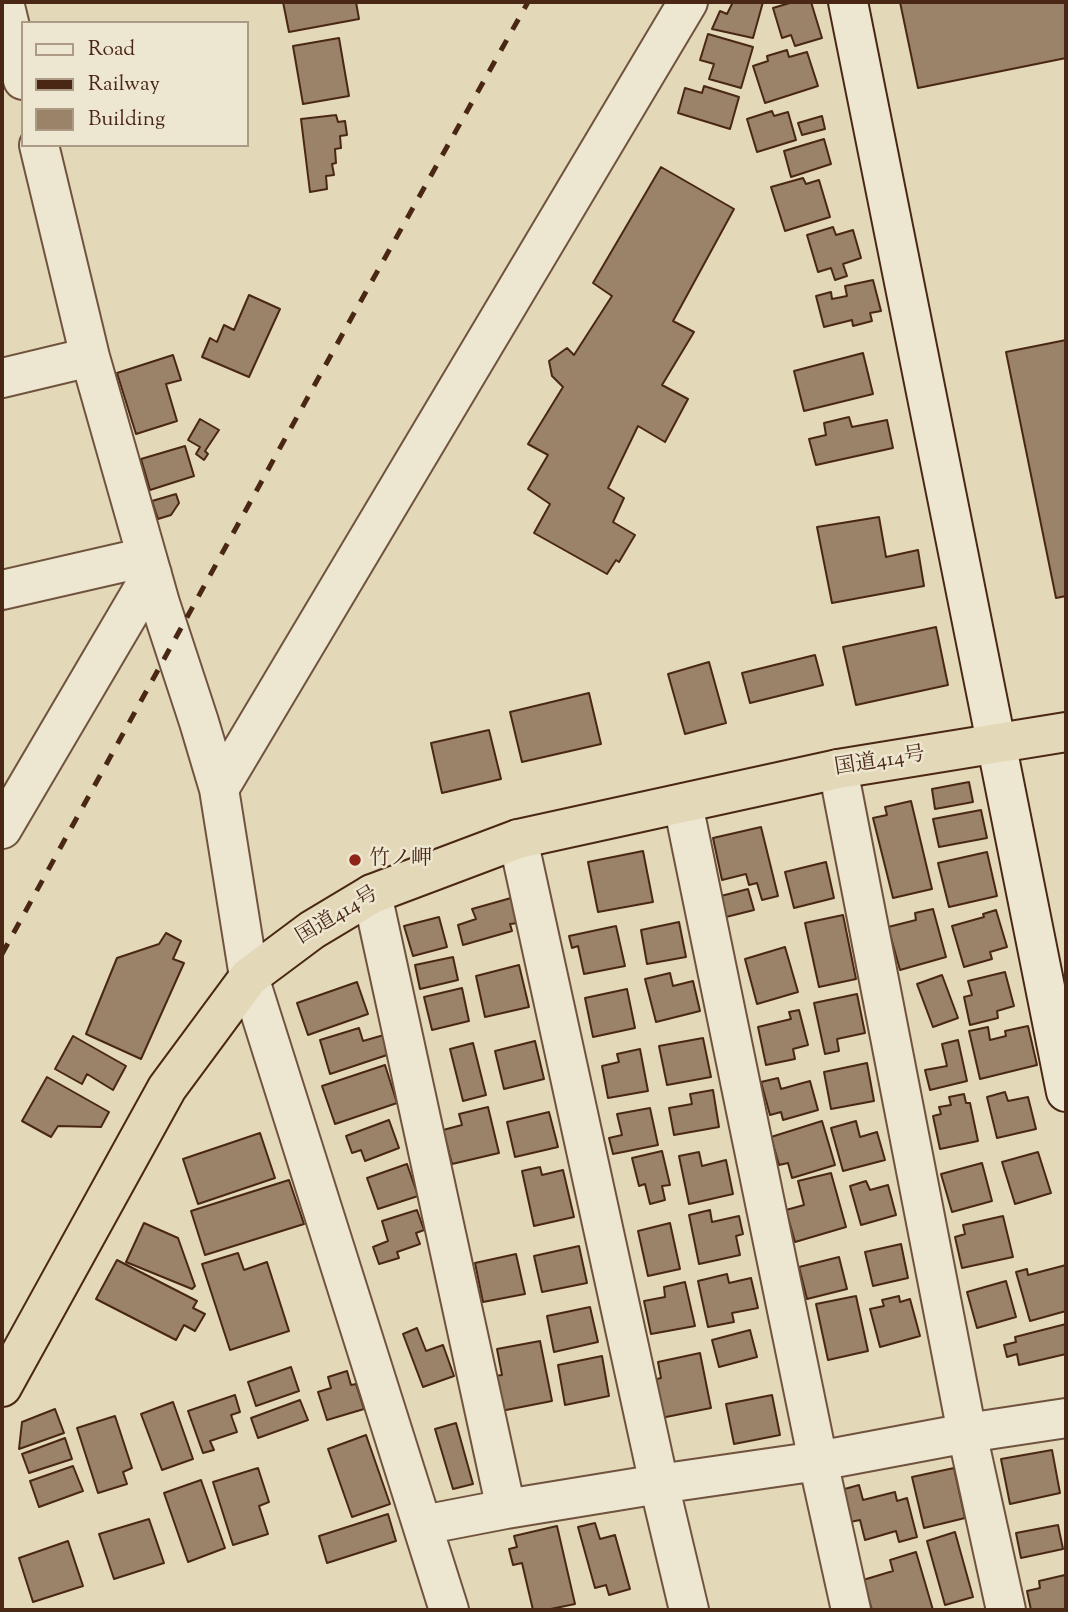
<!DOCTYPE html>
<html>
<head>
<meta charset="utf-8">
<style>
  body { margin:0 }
  #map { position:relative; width:1068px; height:1612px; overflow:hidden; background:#e3d8b7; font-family:"Sorts Mill Goudy",serif }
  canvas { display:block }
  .frame { position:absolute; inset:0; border:4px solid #4a2715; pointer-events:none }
  .legend { position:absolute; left:21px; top:21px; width:228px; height:126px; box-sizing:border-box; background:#ede6d0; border:2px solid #ac9a85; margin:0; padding:9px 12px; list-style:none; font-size:21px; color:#4a2715 }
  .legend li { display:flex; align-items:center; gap:14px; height:35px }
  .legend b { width:35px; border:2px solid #ac9a85 }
</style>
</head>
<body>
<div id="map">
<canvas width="1068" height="1612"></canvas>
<div class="frame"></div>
<ul class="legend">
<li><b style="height:9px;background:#ede6d0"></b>Road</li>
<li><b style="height:9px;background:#4a2715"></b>Railway</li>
<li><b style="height:19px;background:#9a8369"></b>Building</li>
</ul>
</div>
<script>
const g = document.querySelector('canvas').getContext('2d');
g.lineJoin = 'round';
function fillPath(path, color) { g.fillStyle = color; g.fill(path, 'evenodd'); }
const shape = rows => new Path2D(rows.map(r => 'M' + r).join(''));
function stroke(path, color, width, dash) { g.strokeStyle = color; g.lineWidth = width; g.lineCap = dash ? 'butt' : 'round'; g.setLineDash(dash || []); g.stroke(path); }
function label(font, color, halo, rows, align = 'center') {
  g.font = font + ' "Sorts Mill Goudy","Noto Serif JP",serif'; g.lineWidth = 5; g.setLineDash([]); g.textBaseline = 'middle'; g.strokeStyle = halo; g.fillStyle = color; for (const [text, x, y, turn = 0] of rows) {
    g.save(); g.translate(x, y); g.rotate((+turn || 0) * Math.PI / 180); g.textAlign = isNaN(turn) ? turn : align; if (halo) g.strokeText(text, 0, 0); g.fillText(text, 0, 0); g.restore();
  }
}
const building = shape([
  [283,2,356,2,359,19,289,32,283,2],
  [733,2,763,2,753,38,712,29,720,11,727,14,733,2],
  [793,2,811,2,822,38,795,46,791,35,782,38,773,8,793,2],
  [900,2,1066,2,1066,58,918,88,900,2],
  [708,34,753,47,741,88,709,79,714,64,700,60,708,34],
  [339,38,349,96,303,104,293,46,339,38],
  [787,50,789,57,807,52,818,86,765,103,753,66,768,61,767,56,787,50],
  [704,86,739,97,730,129,678,113,685,88,702,93,704,86],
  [772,111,774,116,788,112,796,140,757,152,747,119,772,111],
  [336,115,338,122,345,121,347,135,340,136,341,148,335,149,336,163,332,164,334,175,326,176,327,189,310,192,301,119,336,115],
  [822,116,825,129,802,135,798,123,822,116],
  [824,139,831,164,791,177,784,151,824,139],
  [661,167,734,209,673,321,694,332,662,385,688,399,665,442,638,426,608,488,624,498,613,522,635,535,619,562,616,560,607,574,534,533,550,504,528,489,548,455,528,444,563,387,552,376,549,361,567,348,574,355,612,296,593,283,661,167],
  [803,178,806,184,819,180,830,217,785,231,771,187,803,178],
  [833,227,836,235,853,230,861,258,843,264,847,276,835,280,831,268,818,272,807,235,833,227],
  [873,280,881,311,870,313,872,321,853,326,852,320,824,327,816,296,831,292,832,299,847,296,845,286,873,280],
  [249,295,280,309,249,377,202,357,210,338,217,342,224,325,234,330,249,295],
  [1066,340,1066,596,1056,598,1006,352,1066,340],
  [863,353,873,394,804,411,794,371,863,353],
  [173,355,181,380,166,384,177,421,136,434,117,373,173,355],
  [849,417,852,427,887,420,893,448,816,465,809,439,826,435,824,423,849,417],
  [200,419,219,430,205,451,208,454,204,460,196,454,200,447,188,440,200,419],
  [185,446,194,476,150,490,141,459,185,446],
  [176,494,179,503,171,515,158,519,152,501,176,494],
  [879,517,886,557,918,550,924,586,832,603,817,527,879,517],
  [936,627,948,685,856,705,843,647,936,627],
  [815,655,823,685,750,703,742,673,815,655],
  [709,662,726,723,685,734,668,674,709,662],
  [589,693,601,744,522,762,510,712,589,693],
  [489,730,501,779,442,793,431,743,489,730],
  [969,782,973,802,935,809,932,789,969,782],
  [911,801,932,889,893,898,873,818,887,815,885,807,911,801],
  [981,810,987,838,939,847,933,819,981,810],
  [761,827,778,896,762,900,757,883,749,885,746,874,722,880,713,838,761,827],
  [643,851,653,902,598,912,588,862,643,851],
  [987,852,997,896,949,907,938,863,987,852],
  [826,862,834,898,794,908,785,872,826,862],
  [748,889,754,910,726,917,721,896,748,889],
  [511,898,518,923,510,924,512,931,463,945,458,925,476,919,472,909,511,898],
  [933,909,946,957,900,970,888,927,916,920,915,913,933,909],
  [996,910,1007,947,990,952,992,959,964,967,952,926,984,917,983,914,996,910],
  [843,915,856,979,819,987,805,923,843,915],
  [439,917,447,947,413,956,404,926,439,917],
  [679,922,686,957,647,964,641,930,679,922],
  [616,926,625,966,584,974,578,946,572,948,569,936,616,926],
  [166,933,181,941,173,959,184,963,141,1059,86,1034,117,958,159,944,166,933],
  [785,947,798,992,757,1004,745,959,785,947],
  [453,957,458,980,420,989,415,965,453,957],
  [519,965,529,1007,485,1017,476,976,519,965],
  [1005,972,1014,1006,997,1011,998,1018,970,1025,964,997,972,995,968,981,1005,972],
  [670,973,673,986,693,981,700,1011,656,1022,645,979,670,973],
  [942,975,958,1018,933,1027,917,984,942,975],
  [357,982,368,1014,308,1035,297,1003,357,982],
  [462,988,469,1021,432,1030,424,997,462,988],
  [627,989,635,1028,593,1037,585,998,627,989],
  [857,994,865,1033,837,1039,839,1051,825,1054,814,1003,857,994],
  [799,1010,808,1045,793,1049,795,1059,766,1065,758,1027,791,1019,789,1012,799,1010],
  [1028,1026,1037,1065,980,1079,969,1031,988,1027,990,1040,1006,1036,1005,1031,1028,1026],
  [359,1028,363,1041,384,1035,390,1054,330,1074,320,1040,359,1028],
  [73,1036,126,1066,113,1090,87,1074,82,1084,55,1069,73,1036],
  [703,1038,711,1077,667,1085,659,1046,703,1038],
  [958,1040,967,1081,930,1090,925,1070,947,1066,942,1044,958,1040],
  [535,1041,544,1079,504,1089,495,1051,535,1041],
  [473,1043,486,1095,463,1101,450,1049,473,1043],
  [640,1049,648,1091,608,1098,602,1066,619,1062,617,1054,640,1049],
  [867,1063,874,1101,831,1109,824,1072,867,1063],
  [385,1065,397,1103,335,1124,322,1086,385,1065],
  [47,1077,109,1112,101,1127,58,1126,51,1137,22,1121,47,1077],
  [778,1078,781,1089,810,1081,818,1110,783,1120,781,1112,770,1115,761,1082,778,1078],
  [713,1090,719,1127,674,1135,669,1108,692,1104,690,1094,713,1090],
  [1005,1092,1008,1101,1028,1097,1036,1129,997,1138,987,1097,1005,1092],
  [964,1094,966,1103,970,1103,978,1141,940,1149,933,1116,941,1114,939,1107,951,1105,949,1097,964,1094],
  [488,1107,499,1153,452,1164,443,1130,462,1125,459,1114,488,1107],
  [650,1108,658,1145,613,1154,609,1138,622,1135,617,1114,650,1108],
  [549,1112,558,1147,515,1157,507,1122,549,1112],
  [389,1120,399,1148,365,1161,361,1150,352,1153,346,1136,389,1120],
  [822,1121,835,1165,792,1178,788,1163,779,1165,771,1137,822,1121],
  [856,1121,860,1137,877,1132,885,1160,843,1171,831,1128,856,1121],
  [260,1133,275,1178,198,1204,183,1159,260,1133],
  [662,1151,670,1185,662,1186,665,1200,650,1204,645,1184,639,1186,632,1158,662,1151],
  [699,1152,702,1166,726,1160,733,1194,689,1204,679,1156,699,1152],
  [1038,1152,1051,1193,1015,1204,1002,1162,1038,1152],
  [982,1163,992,1201,952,1212,941,1174,982,1163],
  [407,1164,418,1196,378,1209,367,1178,407,1164],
  [540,1167,542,1175,563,1170,574,1217,534,1226,522,1171,540,1167],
  [831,1173,846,1227,795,1242,786,1210,804,1205,798,1181,831,1173],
  [289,1180,304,1224,205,1255,191,1211,289,1180],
  [866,1181,870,1190,888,1185,896,1215,861,1225,850,1186,866,1181],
  [417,1210,424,1230,416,1233,420,1244,397,1252,399,1258,379,1264,373,1247,388,1241,382,1221,417,1210],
  [710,1210,712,1222,739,1216,743,1234,736,1236,740,1255,699,1264,689,1215,710,1210],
  [1003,1216,1013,1257,962,1268,955,1237,965,1234,963,1225,1003,1216],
  [144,1223,178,1238,195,1286,192,1289,126,1262,144,1223],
  [670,1223,680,1269,648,1276,638,1231,670,1223],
  [901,1244,908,1278,873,1286,865,1252,901,1244],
  [579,1246,587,1283,542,1292,534,1256,579,1246],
  [238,1253,244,1270,267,1262,289,1331,230,1350,202,1264,238,1253],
  [516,1254,525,1294,483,1302,475,1263,516,1254],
  [839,1257,847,1289,807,1299,799,1267,839,1257],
  [117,1260,197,1301,193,1308,205,1314,195,1331,184,1325,176,1340,96,1299,117,1260],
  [1066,1265,1066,1311,1030,1321,1016,1272,1027,1269,1028,1275,1066,1265],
  [727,1274,729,1283,751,1278,758,1308,732,1313,734,1322,708,1327,698,1281,727,1274],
  [1006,1281,1016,1317,977,1328,967,1292,1006,1281],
  [685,1282,695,1326,651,1334,644,1301,665,1297,664,1287,685,1282],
  [856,1296,868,1351,828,1360,816,1304,856,1296],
  [899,1296,900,1302,910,1299,920,1336,880,1347,870,1309,884,1306,882,1300,899,1296],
  [590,1307,598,1342,554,1352,547,1316,590,1307],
  [1066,1324,1066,1354,1019,1365,1017,1354,1007,1357,1004,1345,1016,1342,1015,1337,1066,1324],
  [417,1328,426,1351,443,1345,454,1376,423,1387,403,1334,417,1328],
  [750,1330,757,1357,719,1367,712,1340,750,1330],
  [540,1341,552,1401,501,1411,494,1376,502,1375,497,1349,540,1341],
  [700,1353,711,1408,661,1418,653,1380,661,1378,658,1362,700,1353],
  [602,1356,609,1396,565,1405,558,1365,602,1356],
  [291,1367,299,1391,256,1406,248,1382,291,1367],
  [347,1371,351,1385,356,1384,364,1409,327,1420,318,1392,331,1388,328,1377,347,1371],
  [235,1395,240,1412,231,1415,237,1432,210,1441,214,1450,203,1453,188,1411,235,1395],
  [772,1395,780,1435,734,1444,726,1404,772,1395],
  [300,1400,308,1420,258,1438,251,1418,300,1400],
  [173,1402,193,1459,162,1470,141,1414,173,1402],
  [55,1409,64,1433,19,1449,22,1422,55,1409],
  [115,1416,132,1468,123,1472,127,1484,98,1493,77,1428,115,1416],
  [456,1423,473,1484,453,1489,435,1429,456,1423],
  [366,1435,390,1504,352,1517,328,1449,366,1435],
  [65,1438,72,1459,29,1473,22,1454,65,1438],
  [1052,1450,1060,1493,1010,1504,1001,1459,1052,1450],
  [73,1466,83,1491,39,1507,30,1481,73,1466],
  [258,1468,269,1502,259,1506,268,1534,233,1545,213,1482,258,1468],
  [954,1468,965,1518,924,1528,912,1477,954,1468],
  [201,1480,225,1548,188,1562,164,1493,201,1480],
  [859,1485,863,1500,895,1492,897,1501,907,1498,917,1537,899,1542,896,1531,865,1540,860,1520,850,1522,841,1490,859,1485],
  [388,1514,396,1541,327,1563,319,1536,388,1514],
  [149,1519,164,1563,114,1579,99,1534,149,1519],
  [595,1523,600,1539,615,1535,630,1589,609,1595,606,1585,595,1588,578,1527,595,1523],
  [1058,1525,1063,1549,1021,1558,1016,1533,1058,1525],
  [557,1526,575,1604,546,1610,533,1610,522,1563,513,1565,509,1549,517,1547,514,1536,557,1526],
  [955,1532,973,1597,945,1605,927,1541,955,1532],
  [68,1541,83,1586,33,1602,19,1558,68,1541],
  [916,1552,933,1610,872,1610,863,1580,893,1571,890,1560,916,1552],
  [1065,1575,1066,1581,1066,1610,1031,1610,1027,1591,1040,1588,1039,1581,1065,1575]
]);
const street = shape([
  [4,2,23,80],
  [39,145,90,357,160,603,199,722,219,789,249,977,449,1610],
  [2,378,90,357],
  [2,590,146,557],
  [838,769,967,1433,1006,1610],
  [219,789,688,2],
  [683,804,818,1461,851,1610],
  [2,829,152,574],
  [518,839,659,1484,689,1610],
  [372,894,506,1509],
  [423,1525,506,1509,659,1484,818,1461,967,1433,1066,1418]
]);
const secondary = shape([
  [848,2,1066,1092]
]);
const highway = shape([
  [2,1387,167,1088,249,977,312,930,372,894,518,839,838,769,1066,732]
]);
const rail = shape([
  [2,954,353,315,528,2]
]);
const markers = [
  [355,860,7,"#8f2418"]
];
const streetNames = [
  ["国道414号",880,763,-9],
  ["国道414号",338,917,-31]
];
const poiNames = [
  ["竹ノ岬",369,860]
];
fillPath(building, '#9a8369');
stroke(building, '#4a2715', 2);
stroke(street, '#70533e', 42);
stroke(secondary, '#4a2715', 42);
stroke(highway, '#4a2715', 42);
stroke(street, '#ede6d0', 38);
stroke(secondary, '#ede6d0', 38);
stroke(highway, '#e3d8b7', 38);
stroke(rail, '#4a2715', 5, [12, 12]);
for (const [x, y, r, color] of markers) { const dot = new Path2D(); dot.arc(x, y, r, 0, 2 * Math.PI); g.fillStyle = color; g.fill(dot); stroke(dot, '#ede6d0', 2.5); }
label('21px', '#4a2715', '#ede6d0', streetNames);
label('21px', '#4a2715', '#ede6d0', poiNames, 'left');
</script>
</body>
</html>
